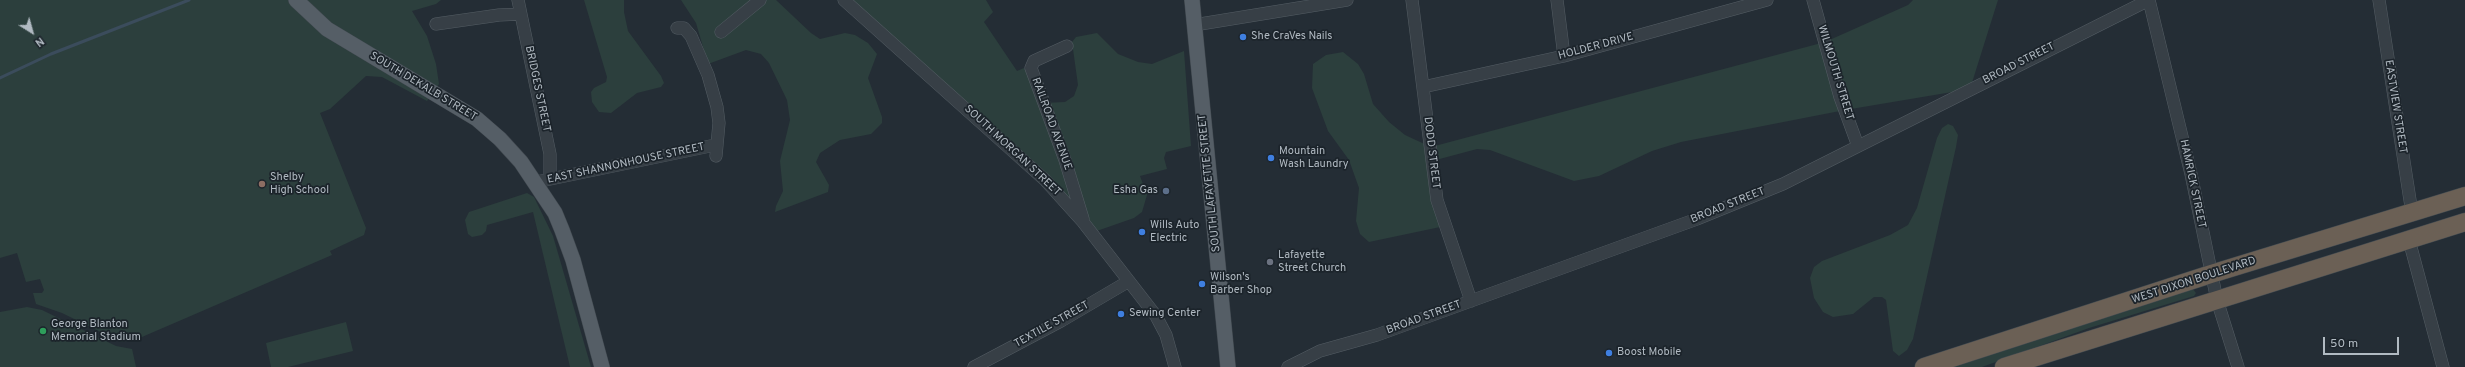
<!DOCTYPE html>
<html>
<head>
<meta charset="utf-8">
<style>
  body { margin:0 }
  #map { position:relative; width:2465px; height:367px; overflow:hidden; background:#242d35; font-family:Overpass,sans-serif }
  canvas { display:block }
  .north { position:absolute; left:12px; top:12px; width:40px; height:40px; -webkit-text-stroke:3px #1c242b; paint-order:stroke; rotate:143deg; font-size:11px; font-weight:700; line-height:16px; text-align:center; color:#b1bac2 }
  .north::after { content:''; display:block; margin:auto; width:14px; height:18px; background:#b1bac2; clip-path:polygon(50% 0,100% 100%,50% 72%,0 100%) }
  .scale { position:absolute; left:2323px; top:337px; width:76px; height:18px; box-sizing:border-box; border:2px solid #b1bac2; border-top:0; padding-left:5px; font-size:12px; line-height:14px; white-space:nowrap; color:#b1bac2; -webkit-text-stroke:3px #1c242b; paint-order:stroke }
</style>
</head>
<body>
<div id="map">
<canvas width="2465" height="367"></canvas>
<div class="north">N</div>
<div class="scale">50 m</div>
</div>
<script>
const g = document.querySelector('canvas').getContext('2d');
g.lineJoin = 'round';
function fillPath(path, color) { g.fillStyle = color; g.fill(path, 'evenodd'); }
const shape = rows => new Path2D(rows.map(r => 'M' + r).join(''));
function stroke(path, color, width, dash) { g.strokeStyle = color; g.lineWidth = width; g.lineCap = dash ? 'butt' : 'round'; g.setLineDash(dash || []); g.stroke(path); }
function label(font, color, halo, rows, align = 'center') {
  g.font = font + ' Overpass,sans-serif'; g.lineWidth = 3.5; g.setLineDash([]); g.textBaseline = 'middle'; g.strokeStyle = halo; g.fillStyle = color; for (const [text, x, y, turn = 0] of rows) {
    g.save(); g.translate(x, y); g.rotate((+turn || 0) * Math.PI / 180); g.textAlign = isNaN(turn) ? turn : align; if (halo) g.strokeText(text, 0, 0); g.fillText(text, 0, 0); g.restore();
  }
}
const green = shape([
  [0,0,441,0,436,4,412,11,427,36,436,64,439,84,427,101,382,77,366,76,330,109,320,113,366,228,364,235,330,251,332,255,135,340,121,342,62,313,36,304,33,293,42,293,44,290,40,279,26,282,17,253,0,258],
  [584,0,624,0,624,12,628,31,661,76,664,83,661,87,637,93,611,113,599,112,592,102,591,92,594,88,606,82,607,77],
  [681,0,776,0,811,33,820,39,845,33,855,35,868,43,877,54,868,78,882,117,882,123,871,134,840,140,820,153,816,162,829,185,828,192,775,212,776,206,783,191,780,161,790,120,787,100,769,63,761,54,746,50,708,64,696,23],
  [844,0,986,0,993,12,984,22,1017,71,1024,68,1035,81,1043,103,1065,102,1074,96,1078,85,1072,42,1076,37,1097,33,1118,54,1138,62,1152,64,1184,51,1191,146,1166,152,1164,158,1167,169,1140,176,1147,195,1142,212,1134,218,1091,233,1083,222],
  [1913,0,1998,0,1970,89,1845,110,1681,142,1652,151,1599,176,1574,181,1490,150,1477,149,1432,161,1445,226,1369,242,1360,234,1356,221,1359,188,1349,160,1328,131,1312,88,1313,64,1326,55,1343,52,1358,64,1364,74,1373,104,1389,122,1405,135,1431,147,1825,42,1908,5],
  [1948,124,1953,126,1958,135,1956,147,1913,339,1907,350,1899,356,1893,351,1886,300,1882,297,1874,297,1853,314,1833,317,1823,312,1814,298,1810,278,1814,267,1822,261,1890,235,1908,225,1917,208,1937,138,1942,128],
  [527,193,534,197,553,236,591,367,570,367,533,212,487,225,486,231,482,235,472,237,468,234,465,220,469,212],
  [2193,289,2196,293,2194,296,2089,328,1982,367,1937,367],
  [27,307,42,310,116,346,132,349,136,367,0,367,0,312],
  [346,322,353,351,288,367,271,367,266,343]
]);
const stream = shape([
  [0,78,51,54,189,0]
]);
const minor = shape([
  [518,0,550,154,550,179],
  [844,0,1045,180,1083,222,1156,316,1166,335,1175,367],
  [1412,0,1437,200,1471,301],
  [1557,0,1564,56],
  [1813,0,1840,97,1858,146],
  [2149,0,2191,174,2217,300,2238,367],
  [2379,0,2412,213],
  [436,24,499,15,521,14],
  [1194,25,1347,0],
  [677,28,684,28,691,36,708,75,717,107,719,123,716,156],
  [721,32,760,0],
  [1067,46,1034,61,1031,68,1065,160,1083,219],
  [1423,87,1564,56,1767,0],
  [536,182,715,145],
  [2409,240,2443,367],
  [974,367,1061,321,1129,281],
  [1288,367,1320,351,1377,335,1697,219,1783,184,2149,0]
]);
const major = shape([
  [296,0,327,29,477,119,500,139,521,162,555,213,562,230,573,260,602,367],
  [1192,0,1228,367]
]);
const highway = shape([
  [1924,367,2211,274,2465,196],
  [2004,367,2465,222]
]);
const markers = [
  [1243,37,4,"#3f7fe0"],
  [1271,158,4,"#3f7fe0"],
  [262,184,4,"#8d6e63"],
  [1166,191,4,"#5c6f8a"],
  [1142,232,4,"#3f7fe0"],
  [1270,262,4,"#6b7280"],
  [1202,284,4,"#3f7fe0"],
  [1121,314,4,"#3f7fe0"],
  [43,331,4,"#2e9e5b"],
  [1609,353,4,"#3f7fe0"]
];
const poiNames = [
  ["She CraVes Nails",1251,37],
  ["Mountain",1279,152],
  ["Wash Laundry",1279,165],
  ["Shelby",270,178],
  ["High School",270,191],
  ["Esha Gas",1158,191,"right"],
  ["Wills Auto",1150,226],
  ["Electric",1150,239],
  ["Lafayette",1278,256],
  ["Street Church",1278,269],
  ["Wilson's",1210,278],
  ["Barber Shop",1210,291],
  ["Sewing Center",1129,314],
  ["George Blanton",51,325],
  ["Memorial Stadium",51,338],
  ["Boost Mobile",1617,353]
];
const streetNames = [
  ["HOLDER DRIVE",1596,47,-15],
  ["BROAD STREET",2019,64,-27],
  ["WILMOUTH STREET",1835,73,73],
  ["SOUTH DEKALB STREET",423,87,31],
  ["BRIDGES STREET",537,89,78],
  ["EASTVIEW STREET",2395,107,81],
  ["RAILROAD AVENUE",1051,124,70],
  ["SOUTH MORGAN STREET",1012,151,43],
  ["DODD STREET",1431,153,83],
  ["EAST SHANNONHOUSE STREET",626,164,-12],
  ["SOUTH LAFAYETTE STREET",1210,183,-96],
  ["HAMRICK STREET",2192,184,78],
  ["BROAD STREET",1728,206,-22],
  ["WEST DIXON BOULEVARD",2194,281,-18],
  ["BROAD STREET",1424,318,-20],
  ["TEXTILE STREET",1052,325,-29]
];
fillPath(green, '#2c3f3d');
stroke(stream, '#3b4c5c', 3);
stroke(minor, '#545d64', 13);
stroke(major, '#40484f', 16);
stroke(highway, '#414a51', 19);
stroke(minor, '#373f46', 12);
stroke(major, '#555e66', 15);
stroke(highway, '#6b6055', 18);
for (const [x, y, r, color] of markers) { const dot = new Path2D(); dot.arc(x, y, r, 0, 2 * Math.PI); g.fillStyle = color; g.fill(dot); stroke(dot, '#1c242b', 1.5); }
label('11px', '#b1bac2', '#1c242b', poiNames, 'left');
label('11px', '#b1bac2', '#1c242b', streetNames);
</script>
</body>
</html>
